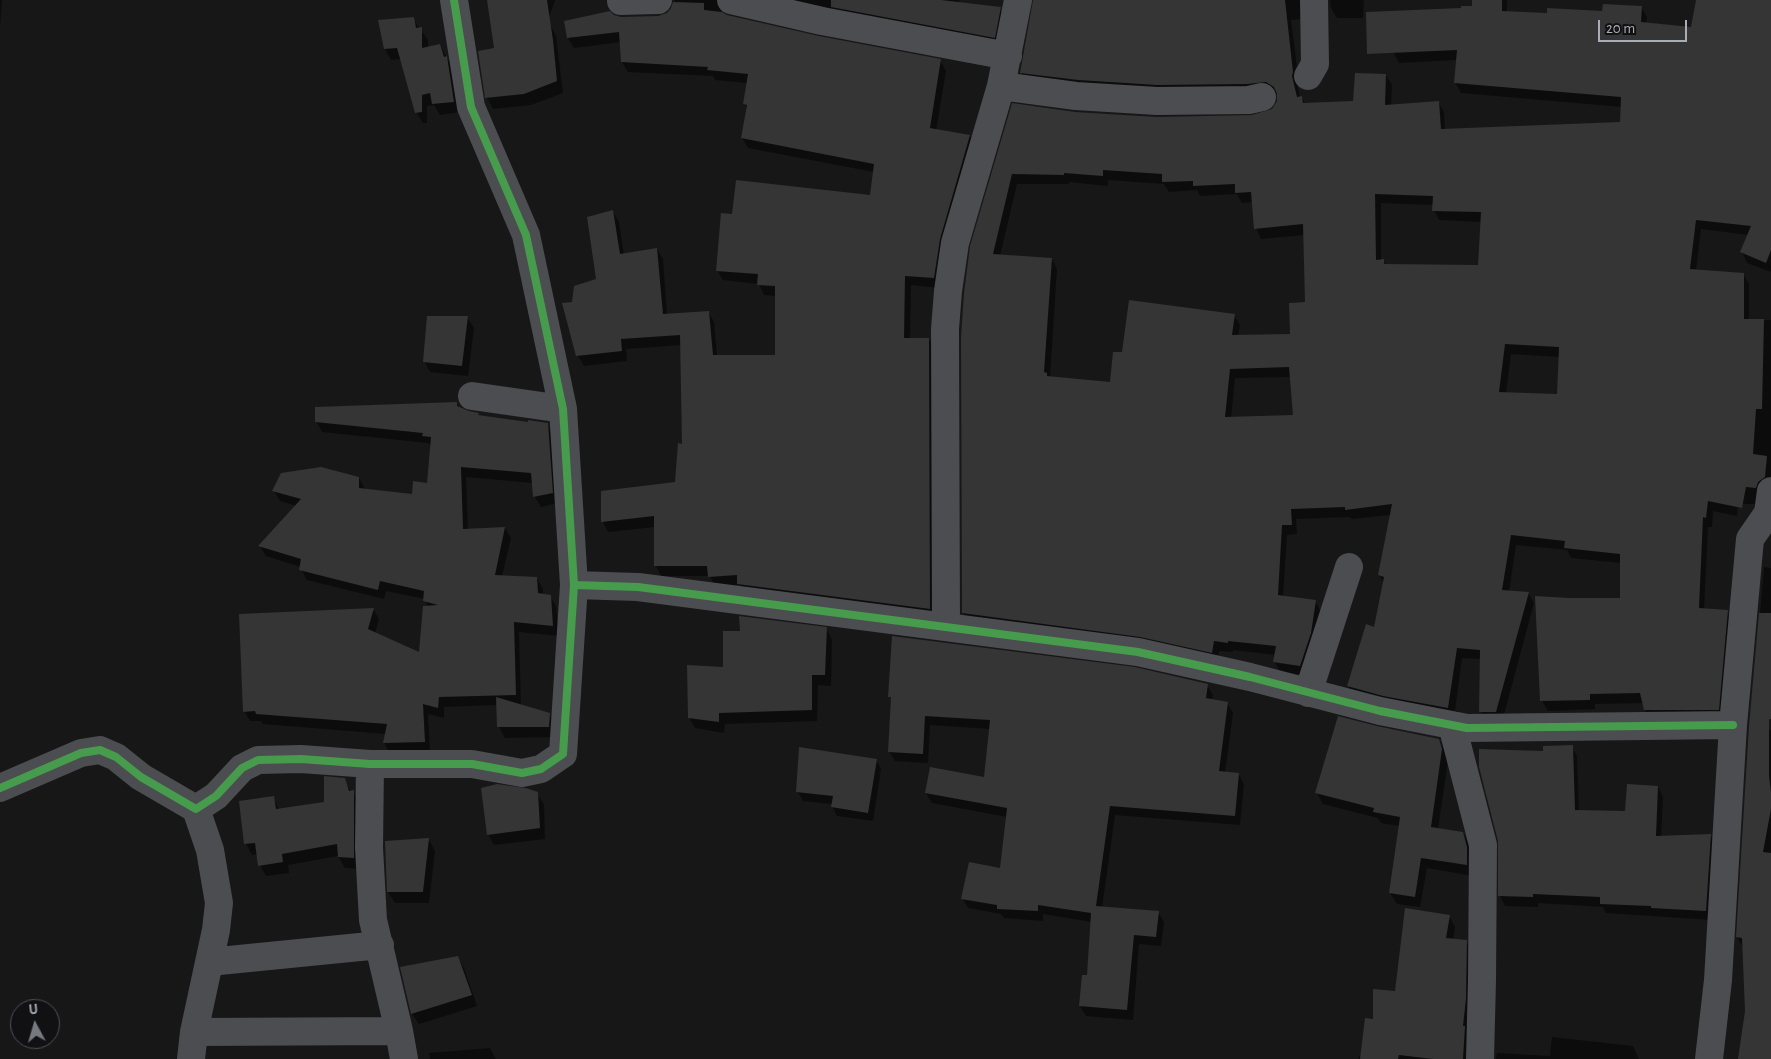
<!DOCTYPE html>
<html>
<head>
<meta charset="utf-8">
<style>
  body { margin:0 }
  #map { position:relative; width:1771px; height:1059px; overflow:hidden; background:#171717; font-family:"Alegreya Sans",sans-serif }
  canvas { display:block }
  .north { position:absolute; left:10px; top:999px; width:50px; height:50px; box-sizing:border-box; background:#111113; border:1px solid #4d5055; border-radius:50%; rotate:354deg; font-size:14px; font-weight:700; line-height:20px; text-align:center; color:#a8aeb8 }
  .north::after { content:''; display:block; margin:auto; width:18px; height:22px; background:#757980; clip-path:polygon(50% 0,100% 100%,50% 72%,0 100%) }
  .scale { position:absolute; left:1598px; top:20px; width:89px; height:22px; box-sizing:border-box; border:2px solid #a8aeb8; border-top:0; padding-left:6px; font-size:15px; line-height:18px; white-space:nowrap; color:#a8aeb8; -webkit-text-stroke:4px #111113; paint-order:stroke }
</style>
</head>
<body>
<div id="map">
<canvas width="1771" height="1059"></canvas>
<div class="north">U</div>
<div class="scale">20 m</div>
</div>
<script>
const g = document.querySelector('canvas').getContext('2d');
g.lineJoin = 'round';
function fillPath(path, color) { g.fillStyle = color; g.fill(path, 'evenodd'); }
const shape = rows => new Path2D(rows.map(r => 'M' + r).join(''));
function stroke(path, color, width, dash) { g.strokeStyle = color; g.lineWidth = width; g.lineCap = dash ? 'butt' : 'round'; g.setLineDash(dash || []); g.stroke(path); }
const shadow = shape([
  [0,0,2,0,0,28],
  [489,0,555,0,546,26,550,25,556,36,563,93,531,105,493,109,487,98,479,52,496,49],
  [675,0,725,0,721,8,721,13,727,16,818,37,940,60,946,71,936,131,970,136,975,147,939,288,911,285,910,339,929,339,935,349,935,619,744,594,739,585,715,587,710,576,661,576,656,566,655,527,608,532,603,522,676,483,683,445,681,345,626,349,627,361,584,366,578,356,564,304,573,303,597,280,613,212,619,222,624,255,657,249,663,259,667,315,708,312,714,322,717,356,776,357,776,296,764,295,759,284,723,280,717,270,733,215,871,196,874,172,748,148,742,138,748,109,744,104,747,83,715,80,713,76,628,72,622,62,621,42,574,48,568,38,613,16,621,18,659,17,666,15,673,8],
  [764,0,959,0,959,3,1000,9,1006,19,1000,47],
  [1034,0,1308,0,1304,19,1291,20,1299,83,1298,87,1300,97,1302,97,1306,105,1355,102,1386,75,1392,85,1391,106,1438,102,1444,112,1445,130,1621,123,1622,107,1461,93,1455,82,1457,60,1399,63,1393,52,1473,7,1473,0,1507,0,1507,13,1548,14,1604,12,1641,7,1647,17,1646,24,1692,28,1750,0,1771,0,1771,272,1747,263,1742,252,1749,235,1701,229,1696,270,1743,274,1749,284,1749,321,1771,320,1771,479,1760,504,1738,504,1737,516,1713,511,1712,527,1708,527,1704,610,1727,612,1733,622,1724,719,1651,720,1645,710,1644,703,1595,704,1595,709,1548,711,1542,701,1569,600,1622,600,1621,563,1571,558,1567,550,1516,545,1509,592,1528,593,1534,603,1502,722,1486,722,1481,712,1481,659,1462,658,1454,718,1354,696,1348,686,1375,628,1384,583,1379,575,1391,515,1352,519,1350,517,1296,519,1297,534,1287,535,1283,597,1315,601,1321,612,1306,675,1280,672,1274,661,1275,655,1233,650,1233,652,1219,651,1218,662,969,623,963,613,962,337,1013,105,1075,113,1157,118,1253,117,1273,110,1278,101,1278,95,1273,92,1027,83,1021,72],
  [1108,180,1164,184,1169,192,1197,190,1200,196,1237,194,1242,203,1253,202,1256,228,1261,239,1305,235,1306,304,1291,336,1238,337,1240,325,1234,315,1123,354,1111,383,1050,377,1057,269,1052,259,1000,256,1017,184,1069,184,1069,182,1108,186],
  [1381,203,1434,205,1434,210,1439,220,1481,222,1480,267,1386,265,1383,261,1381,261],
  [1511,354,1560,357,1559,396,1506,393],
  [1291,377,1294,416,1231,418,1235,378],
  [1330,0,1364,0,1363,18,1337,18,1331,8],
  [413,19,428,40,428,48,440,45,453,69,460,112,440,115,434,105,427,106,427,123,423,123,416,112,401,59,391,60,385,49],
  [467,317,474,328,468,376,430,372,424,361],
  [457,403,460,409,478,414,479,416,529,423,547,424,553,435,558,503,541,507,535,497,533,483,466,477,468,530,505,528,511,538,502,576,537,578,543,589,543,595,550,596,556,606,559,636,519,632,521,706,549,714,556,725,555,737,505,738,499,727,498,705,444,707,444,718,428,714,430,752,390,753,384,743,386,734,263,724,261,721,250,721,244,711,373,609,379,619,375,633,420,654,428,607,425,599,386,591,384,599,307,580,301,569,301,567,266,556,260,546,297,506,280,501,274,491,359,478,365,489,413,495,429,484,431,446,428,443,322,432,316,421],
  [1764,567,1771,568,1771,694,1754,683],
  [826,628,832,640,831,686,818,685,817,721,725,724,724,733,695,728,689,717],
  [1207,685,1213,695,1212,700,1227,703,1233,713,1225,773,1239,775,1244,784,1240,825,1115,815,1102,908,1158,912,1164,922,1161,946,1139,944,1133,1020,1086,1016,1080,1006,1088,976,1092,922,1043,914,1043,921,1004,918,1001,914,968,908,962,898,1001,869,1007,817,932,803,926,793,985,778,990,729,930,725,928,763,895,761,889,751,892,700,890,696],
  [1750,728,1771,730,1771,1059,1739,1059,1746,1011,1743,947,1737,937],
  [1439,740,1445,751,1448,761,1438,829,1463,833,1469,844,1473,876,1427,868,1420,907,1397,904,1390,893,1400,826,1381,823,1378,818,1323,804,1317,793],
  [1572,747,1577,756,1579,811,1626,813,1658,787,1663,797,1661,837,1710,835,1716,845,1711,920,1606,913,1603,907,1538,903,1538,907,1505,906,1500,896,1499,841,1545,752],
  [876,760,881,769,873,821,837,816,832,806,832,804,803,801,798,792],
  [344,779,351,792,353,792,360,803,360,869,345,868,338,856,288,865,289,873,266,876,260,865,258,854,252,855,246,844,240,803,273,798,279,809,325,803],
  [537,793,544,805,545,839,494,845,488,834],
  [429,840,435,851,429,903,395,903,388,892],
  [1449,916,1455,927,1453,940,1466,941,1472,952,1470,1059,1358,1059,1359,1056,1361,1057,1375,1021],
  [457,957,464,968,477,1006,419,1024,412,1014],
  [1552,1037,1633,1046,1639,1059,1496,1059,1497,1053,1550,1056],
  [490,1048,496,1059,430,1059,429,1053]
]);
const building = shape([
  [487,0,547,0,553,40,557,81,524,94,485,98,478,51,494,48],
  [831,0,941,0,1001,7,995,38,831,7],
  [1033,0,1285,0,1293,72,1292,76,1297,97,1302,96,1303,103,1353,101,1355,73,1386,74,1385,105,1439,101,1441,129,1620,122,1621,97,1454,83,1457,50,1367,54,1366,12,1461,8,1461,6,1472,6,1472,0,1502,0,1502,11,1547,13,1547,8,1602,11,1603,4,1642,6,1641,22,1691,27,1696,0,1771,0,1771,250,1766,263,1740,252,1751,226,1696,220,1690,269,1744,273,1744,319,1764,319,1762,409,1756,409,1753,454,1767,456,1765,477,1758,482,1756,488,1746,487,1742,508,1708,501,1706,518,1703,517,1699,608,1728,610,1719,710,1644,710,1640,693,1590,694,1590,700,1540,701,1535,596,1569,598,1620,598,1620,554,1564,548,1565,541,1511,535,1502,590,1529,592,1496,712,1479,712,1480,650,1457,648,1448,708,1383,696,1347,686,1366,624,1374,627,1384,577,1378,575,1392,504,1345,510,1345,507,1291,509,1292,525,1282,525,1278,595,1316,600,1311,633,1300,666,1273,662,1276,646,1228,641,1228,643,1214,641,1212,653,1140,637,962,613,961,337,964,293,970,246,1012,103,1075,112,1157,117,1252,115,1272,109,1277,101,1277,94,1274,87,1266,82,1247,84,1157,85,1078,80,1020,73],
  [1103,170,1162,174,1162,182,1193,181,1193,186,1235,184,1235,193,1251,192,1254,229,1303,224,1305,302,1289,303,1290,334,1232,335,1235,314,1129,300,1122,352,1113,352,1110,382,1047,376,1047,373,1044,372,1052,258,993,254,1012,174,1064,175,1064,173,1103,176],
  [1375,194,1433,196,1432,211,1481,212,1478,265,1384,264,1384,259,1376,260],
  [1505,344,1559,347,1557,394,1499,392],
  [1289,367,1293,415,1225,417,1230,369],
  [673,2,704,3,704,10,722,12,727,15,819,36,941,59,930,128,970,135,940,239,934,278,905,276,904,338,929,338,930,609,737,584,737,575,708,577,707,566,654,566,654,516,601,522,601,491,675,482,678,443,682,444,680,335,621,339,622,351,576,356,562,303,572,302,574,286,596,279,587,217,613,210,620,254,657,248,663,314,709,311,713,355,775,355,775,286,757,285,758,274,716,271,721,213,732,214,736,180,870,195,874,164,741,138,747,105,743,104,748,74,707,70,708,67,621,62,619,32,567,38,564,21,610,11,614,15,621,17,658,16,667,13,671,8],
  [414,17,416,28,422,27,422,48,440,44,444,57,447,56,454,102,432,104,430,93,422,95,422,112,415,113,397,48,384,49,378,20],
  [427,316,468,316,462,366,423,362],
  [457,402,457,406,469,411,479,413,478,415,528,422,528,420,548,423,553,493,533,497,531,473,461,467,463,529,505,527,495,575,537,577,538,593,551,595,553,626,514,622,516,695,439,697,438,708,423,704,425,742,383,743,387,724,256,714,255,711,243,712,239,614,374,608,368,629,419,652,423,606,438,605,423,601,424,591,380,581,378,590,299,570,301,559,258,546,301,499,272,491,281,473,321,467,359,477,359,488,412,494,413,481,427,483,431,437,422,436,423,433,315,422,315,407],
  [1759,613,1771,613,1771,719,1769,719,1769,776,1771,792,1771,809,1763,852,1771,853,1771,1059,1738,1059,1745,1011,1742,938,1736,937,1749,726],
  [739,616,827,627,825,675,812,675,812,710,719,713,719,722,688,718,687,665,723,667,723,631,740,631],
  [892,636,1135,667,1208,684,1206,698,1228,702,1219,771,1239,773,1235,816,1110,806,1096,906,1159,911,1156,937,1134,935,1127,1010,1079,1006,1082,975,1087,975,1091,913,1038,905,1038,911,997,909,997,905,961,899,969,862,1000,868,1007,808,925,793,930,767,984,777,990,720,925,716,923,754,888,752,891,697,888,697],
  [496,697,550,713,549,727,497,727],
  [1338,716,1377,726,1439,739,1442,749,1431,827,1463,832,1467,847,1467,865,1421,858,1415,897,1389,893,1400,817,1373,812,1374,808,1315,793],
  [1573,745,1575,810,1625,811,1627,784,1658,786,1656,836,1711,834,1706,911,1651,908,1651,906,1600,904,1600,897,1533,894,1533,897,1498,896,1498,841,1479,767,1479,749,1543,751,1543,746],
  [799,747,877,759,868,813,831,807,833,796,796,792],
  [324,776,345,778,349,791,354,790,354,858,338,857,337,844,282,854,283,862,258,866,255,843,244,844,239,801,274,796,276,809,324,802],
  [497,784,526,788,538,792,540,828,487,835,481,788],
  [429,838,423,892,387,892,385,841],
  [1405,908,1450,915,1446,938,1467,940,1466,998,1463,1026,1465,1026,1463,1059,1433,1059,1399,1055,1398,1059,1360,1059,1365,1018,1373,1019,1373,989,1395,991],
  [458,956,472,995,411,1014,400,967]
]);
const minor = shape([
  [731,0,822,21,1008,56],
  [621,1,658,0],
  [1308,76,1315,64,1314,0],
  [1001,86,1076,96,1157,101,1249,100,1262,97],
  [472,396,563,409],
  [574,585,638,587,1138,652,1250,677,1380,711,1467,728,1733,725],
  [946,626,945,329,948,291,955,243,1001,86,1018,0],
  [1308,693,1349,567],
  [1452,725,1483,845,1482,981,1480,1059],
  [370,764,369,848,373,920,399,1031,404,1059],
  [0,788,81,753,100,750,116,757,141,777,196,809,216,796,242,768,258,760,301,759,370,764,472,764,522,773,541,769,563,754,574,585,563,409,526,235,471,107,454,0],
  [209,962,380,945],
  [194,1032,399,1031],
  [191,1059,194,1032,216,930,219,903,210,850,196,809],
  [1709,1059,1718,980,1733,725,1750,539,1768,513,1771,491]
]);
const cycleway = shape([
  [574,585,638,587,1138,652,1250,677,1380,711,1467,728,1733,725],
  [0,788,81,753,100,750,116,757,141,777,196,809,216,796,242,768,258,760,301,759,370,764,472,764,522,773,541,769,563,754,574,585,563,409,526,235,471,107,454,0]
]);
fillPath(shadow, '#0007');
fillPath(building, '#353536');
stroke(minor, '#4b4d50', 28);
stroke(cycleway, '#469c4c', 8);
</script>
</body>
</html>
